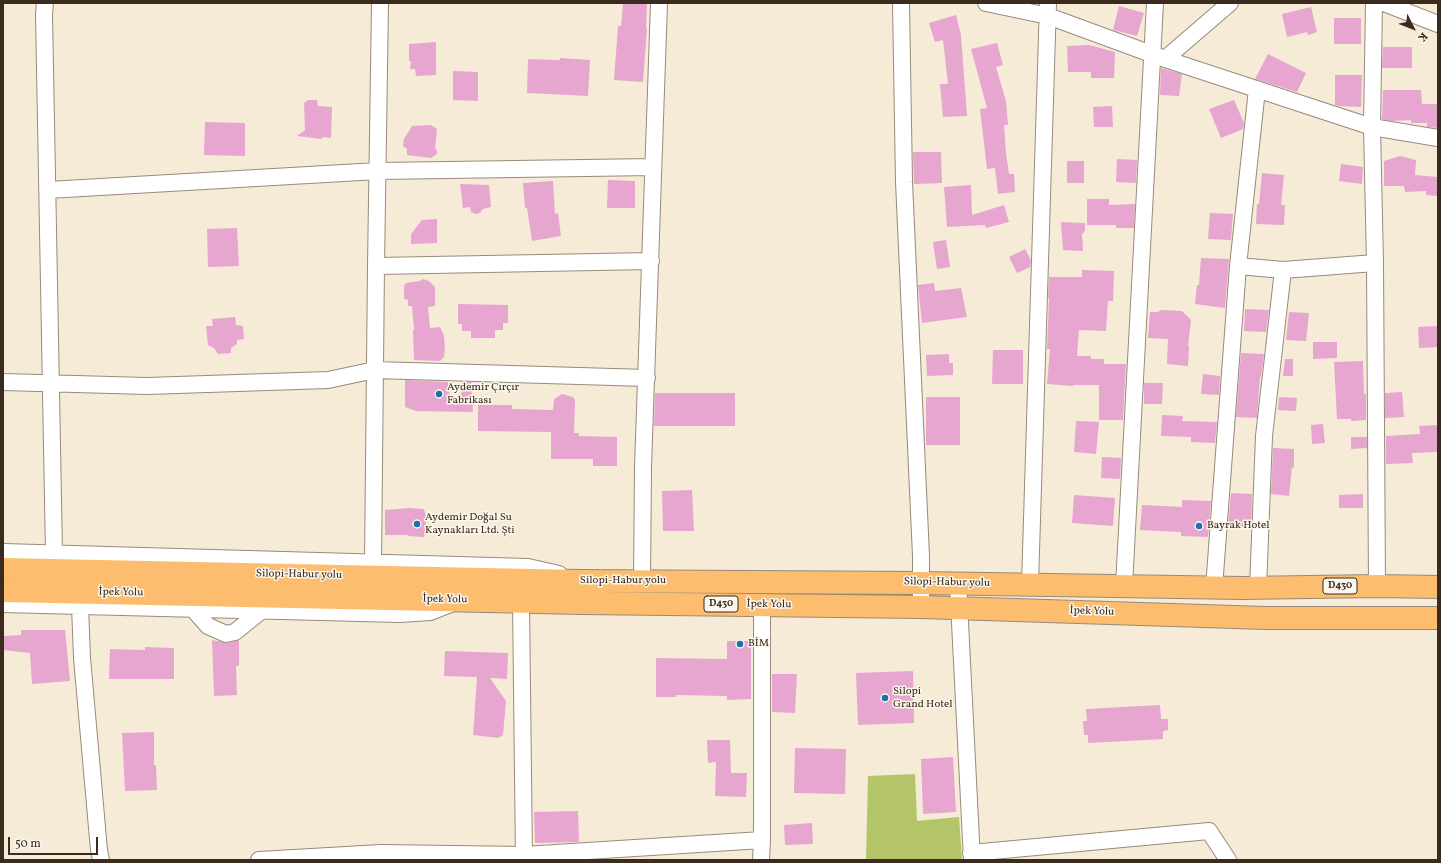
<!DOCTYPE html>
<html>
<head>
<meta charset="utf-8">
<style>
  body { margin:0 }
  #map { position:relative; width:1441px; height:863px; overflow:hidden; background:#f6ebd7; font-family:Vollkorn,serif }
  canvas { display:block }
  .frame { position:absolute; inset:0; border:4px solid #3b2a1e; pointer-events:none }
  .north { position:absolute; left:1393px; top:8px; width:40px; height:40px; -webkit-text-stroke:3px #fbf7ec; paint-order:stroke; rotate:132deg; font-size:11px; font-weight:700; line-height:16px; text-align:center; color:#3b2a1e }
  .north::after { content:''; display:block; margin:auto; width:14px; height:18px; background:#3b2a1e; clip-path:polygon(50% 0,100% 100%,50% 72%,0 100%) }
  .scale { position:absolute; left:8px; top:837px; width:90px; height:18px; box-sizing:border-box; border:2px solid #3b2a1e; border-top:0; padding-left:5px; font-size:12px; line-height:14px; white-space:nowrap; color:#3b2a1e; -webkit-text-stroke:3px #fbf7ec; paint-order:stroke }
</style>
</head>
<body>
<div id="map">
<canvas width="1441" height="863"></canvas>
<div class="frame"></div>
<div class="north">K</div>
<div class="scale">50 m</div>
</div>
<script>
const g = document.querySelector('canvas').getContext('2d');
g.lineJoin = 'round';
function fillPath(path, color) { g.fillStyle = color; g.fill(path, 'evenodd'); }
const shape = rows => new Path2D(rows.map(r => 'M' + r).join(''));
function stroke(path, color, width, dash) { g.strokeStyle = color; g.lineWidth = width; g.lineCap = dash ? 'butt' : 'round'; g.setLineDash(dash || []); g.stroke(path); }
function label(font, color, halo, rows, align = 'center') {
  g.font = font + ' Vollkorn,serif'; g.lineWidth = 3; g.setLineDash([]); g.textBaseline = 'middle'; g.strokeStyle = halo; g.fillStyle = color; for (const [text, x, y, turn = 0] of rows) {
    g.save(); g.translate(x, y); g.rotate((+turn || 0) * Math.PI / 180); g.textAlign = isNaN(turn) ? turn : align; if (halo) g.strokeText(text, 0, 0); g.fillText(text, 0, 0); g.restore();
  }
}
const green = shape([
  [915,774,917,821,959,817,962,860,866,860,868,776]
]);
const building = shape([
  [623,3,647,3,646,27,647,28,643,82,614,80,618,26,621,26],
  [1119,6,1144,13,1137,36,1113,30],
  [1311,7,1317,32,1308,35,1307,32,1287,37,1282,14],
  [956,15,961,35,967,116,943,117,940,84,948,84,943,40,935,42,929,23],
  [1334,18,1361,18,1361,44,1334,44],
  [436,42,436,75,416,76,415,69,410,69,411,61,409,61,409,44],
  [997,43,1003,65,996,67,1006,101,1008,125,1004,125,1006,153,1009,174,1014,174,1015,192,998,194,995,168,987,169,980,109,987,108,971,49],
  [1089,45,1115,52,1114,78,1091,78,1091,72,1068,72,1067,46],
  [1383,47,1412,47,1412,68,1382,68],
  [1268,54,1306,73,1297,92,1255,79],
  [560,58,590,60,588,96,527,93,528,59,560,60],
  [1161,68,1182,74,1179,96,1160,95],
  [453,71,478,72,478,101,453,100],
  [1335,75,1362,75,1361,107,1339,106,1335,105],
  [1383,90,1421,90,1422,104,1438,104,1438,128,1427,127,1427,123,1411,123,1411,120,1391,121,1382,119],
  [308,100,317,100,318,106,332,107,331,138,323,137,321,139,297,136,305,130,304,103],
  [1234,100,1244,123,1243,129,1221,138,1209,109],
  [1112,106,1113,127,1094,127,1093,107],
  [205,122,245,123,245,156,204,155],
  [431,125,437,129,435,148,437,151,437,154,431,158,407,155,407,149,403,146,404,139,412,126],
  [913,152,941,152,942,183,914,184],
  [1400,156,1416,160,1415,175,1438,177,1438,196,1426,195,1426,191,1405,192,1404,186,1384,186,1384,161],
  [1117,159,1137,160,1136,183,1116,182],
  [1067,161,1084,161,1084,183,1067,183],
  [1341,164,1363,167,1362,184,1339,181],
  [1262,173,1284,175,1281,205,1285,205,1284,225,1256,224,1257,204,1259,204],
  [608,180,635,181,635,208,607,208],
  [553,181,555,214,558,213,561,236,532,241,527,208,525,208,523,183],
  [460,184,489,185,491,207,483,209,480,213,476,214,471,212,470,207,463,208],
  [971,185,972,215,1004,205,1009,222,986,228,985,225,947,227,944,187],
  [1087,199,1109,199,1109,205,1135,204,1134,228,1116,228,1116,225,1087,225],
  [1210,213,1233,214,1231,240,1208,239],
  [437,219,437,243,411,244,411,234,422,220],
  [1061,222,1085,223,1085,231,1082,234,1083,251,1063,250],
  [237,228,239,266,208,267,207,229],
  [946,240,950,267,937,269,933,242],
  [1025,249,1031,260,1030,267,1017,273,1009,257],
  [1201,258,1229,259,1225,308,1195,304,1197,285,1199,285],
  [1082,270,1114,271,1113,301,1108,301,1106,331,1079,330,1077,356,1091,356,1091,359,1104,359,1104,364,1126,364,1123,420,1099,420,1099,385,1073,385,1073,386,1047,384,1050,349,1047,349,1049,298,1048,298,1049,277,1082,277],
  [423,279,429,281,435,287,435,306,428,307,430,328,440,327,444,336,445,350,444,357,440,361,414,360,413,330,414,330,412,306,408,306,408,300,404,299,404,286,406,283,420,281],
  [934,283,935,291,961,288,967,317,922,323,918,285],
  [458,304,508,305,508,323,503,323,503,330,495,330,495,338,471,338,471,331,462,331,462,324,458,324],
  [1245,309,1269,310,1266,332,1244,331],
  [1161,310,1182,311,1191,320,1188,346,1189,346,1188,366,1167,364,1168,339,1148,338,1150,312,1158,312],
  [1289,312,1309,313,1306,341,1286,340],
  [235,317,236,325,243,326,244,339,237,340,237,344,231,348,231,353,218,354,214,348,208,345,206,326,213,326,212,319],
  [1438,326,1438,347,1419,348,1418,327],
  [1313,342,1337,342,1337,358,1313,359],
  [993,350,1023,350,1023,384,992,384],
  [1241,353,1264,354,1261,377,1260,377,1257,418,1236,417],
  [949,354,949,363,953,363,953,375,927,376,926,355],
  [1285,359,1293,359,1293,376,1283,376],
  [1363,361,1364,394,1366,394,1366,420,1351,421,1351,419,1337,419,1334,362],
  [1203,374,1220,376,1219,395,1201,394],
  [405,380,448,382,450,397,461,396,462,382,471,382,473,412,416,411,405,407],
  [1144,383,1163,383,1162,404,1144,404],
  [1402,392,1404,417,1385,418,1385,393],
  [655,393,735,393,735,426,654,426],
  [562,394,573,397,575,400,574,433,579,433,579,436,617,437,617,466,593,466,593,459,551,459,551,432,478,431,478,405,512,405,512,409,553,410,554,399],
  [926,397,960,397,960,445,926,445],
  [1279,397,1297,398,1296,411,1278,410],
  [1162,415,1183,416,1182,421,1217,422,1215,443,1191,442,1191,437,1161,436],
  [1076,421,1099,422,1096,454,1074,452],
  [1323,424,1325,443,1312,444,1311,425],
  [1438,425,1438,452,1412,453,1413,463,1386,464,1386,436,1420,434,1419,426],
  [1351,437,1367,437,1367,448,1351,449],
  [1273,448,1294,449,1294,468,1292,467,1289,496,1271,494],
  [1102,457,1121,458,1120,479,1101,478],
  [692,490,694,531,663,531,662,491],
  [1231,493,1252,494,1251,528,1228,527],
  [1363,494,1363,508,1339,508,1339,495],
  [1074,495,1115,498,1113,526,1072,523],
  [1182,500,1211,501,1208,537,1181,536,1181,532,1140,530,1142,505,1182,507],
  [409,508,424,509,426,517,426,528,424,537,408,536,408,535,385,535,385,510],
  [21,630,65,630,70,681,32,684,30,653,3,650,3,636,21,635],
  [212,640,228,643,239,640,239,666,236,666,237,695,214,696],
  [727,641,751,641,751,699,727,700,727,696,676,695,676,697,656,697,656,658,727,659],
  [145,647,174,648,174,679,109,679,110,649,145,650],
  [445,651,508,653,507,679,490,678,506,701,503,735,498,738,473,735,477,677,444,676],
  [913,671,914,723,858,725,856,673],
  [772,674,797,674,795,713,772,712],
  [1160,705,1161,719,1168,719,1168,730,1163,731,1163,739,1088,743,1088,735,1084,735,1083,721,1087,721,1086,709],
  [154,732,154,765,156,765,157,790,125,791,122,733],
  [707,740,730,740,731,773,747,773,746,797,715,796,716,762,708,763],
  [795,748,846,749,845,794,794,793],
  [953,757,956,812,923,814,921,759],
  [578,811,579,842,535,843,534,812],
  [812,823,813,844,785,845,784,825]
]);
const minor = shape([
  [45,3,44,14,54,553],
  [901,3,904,182,921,556,921,607],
  [986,3,1048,16,1165,59,1372,127,1438,138],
  [1374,3,1372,127,1375,263,1377,586],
  [1384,3,1438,24],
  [1165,59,1230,3],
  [48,190,378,171,653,167],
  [376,266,651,261],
  [1238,266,1283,270,1375,263],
  [3,382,147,386,328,380,375,370,647,378],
  [3,552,528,567,559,574],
  [373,563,376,266,380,3],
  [642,580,643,467,659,3],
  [958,583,972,860],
  [1030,584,1048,3],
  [1124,586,1155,3],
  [1214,588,1238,266,1257,89],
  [1258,588,1264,436,1283,270],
  [521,602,524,860],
  [190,603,193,609,208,626,226,634,235,632,261,611],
  [3,604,400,614,430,612,453,603],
  [80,606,82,658,99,850,101,860],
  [971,853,1209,831,1228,860],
  [259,860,381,853,524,855,762,840],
  [761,860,762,840,762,605]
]);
const highway = shape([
  [3,569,579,581,922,583,1242,588,1377,586,1438,587],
  [3,591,582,603,921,607,1266,618,1438,618]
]);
const markers = [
  [439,394,4,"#1f6fb2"],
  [417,524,4,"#1f6fb2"],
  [1199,526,4,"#1f6fb2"],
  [740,644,4,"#1f6fb2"],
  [885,698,4,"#1f6fb2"]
];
const shields = [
  [1340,586,34],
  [721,604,34]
];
const shieldNames = [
  ["D430",1340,586],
  ["D430",721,604]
];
const poiNames = [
  ["Aydemir Çırçır",447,388],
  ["Fabrikası",447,401],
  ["Aydemir Doğal Su",425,518],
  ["Kaynakları Ltd. Şti",425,531],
  ["Bayrak Hotel",1207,526],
  ["BİM",748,644],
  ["Silopi",893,692],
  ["Grand Hotel",893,705]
];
const streetNames = [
  ["Silopi-Habur yolu",299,575,1],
  ["Silopi-Habur yolu",623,581],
  ["Silopi-Habur yolu",947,583,1],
  ["İpek Yolu",121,593,1],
  ["İpek Yolu",445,600,1],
  ["İpek Yolu",769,605,1],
  ["İpek Yolu",1092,612,2]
];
fillPath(green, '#b3c568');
fillPath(building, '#e6a6d0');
stroke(minor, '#988a7a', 18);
stroke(highway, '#988a7a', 24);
stroke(minor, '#fff', 16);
stroke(highway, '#fcbd6e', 22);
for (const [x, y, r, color] of markers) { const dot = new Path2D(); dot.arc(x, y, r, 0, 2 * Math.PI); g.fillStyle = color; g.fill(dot); stroke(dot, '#fbf7ec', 1.5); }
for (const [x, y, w] of shields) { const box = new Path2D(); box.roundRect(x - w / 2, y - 8, w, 16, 3); g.fillStyle = '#fbf7ec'; g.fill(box); stroke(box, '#3b2a1e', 1); }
label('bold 10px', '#3b2a1e', null, shieldNames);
label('11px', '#3b2a1e', '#fbf7ec', poiNames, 'left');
label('11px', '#3b2a1e', '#fbf7ec', streetNames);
</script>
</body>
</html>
